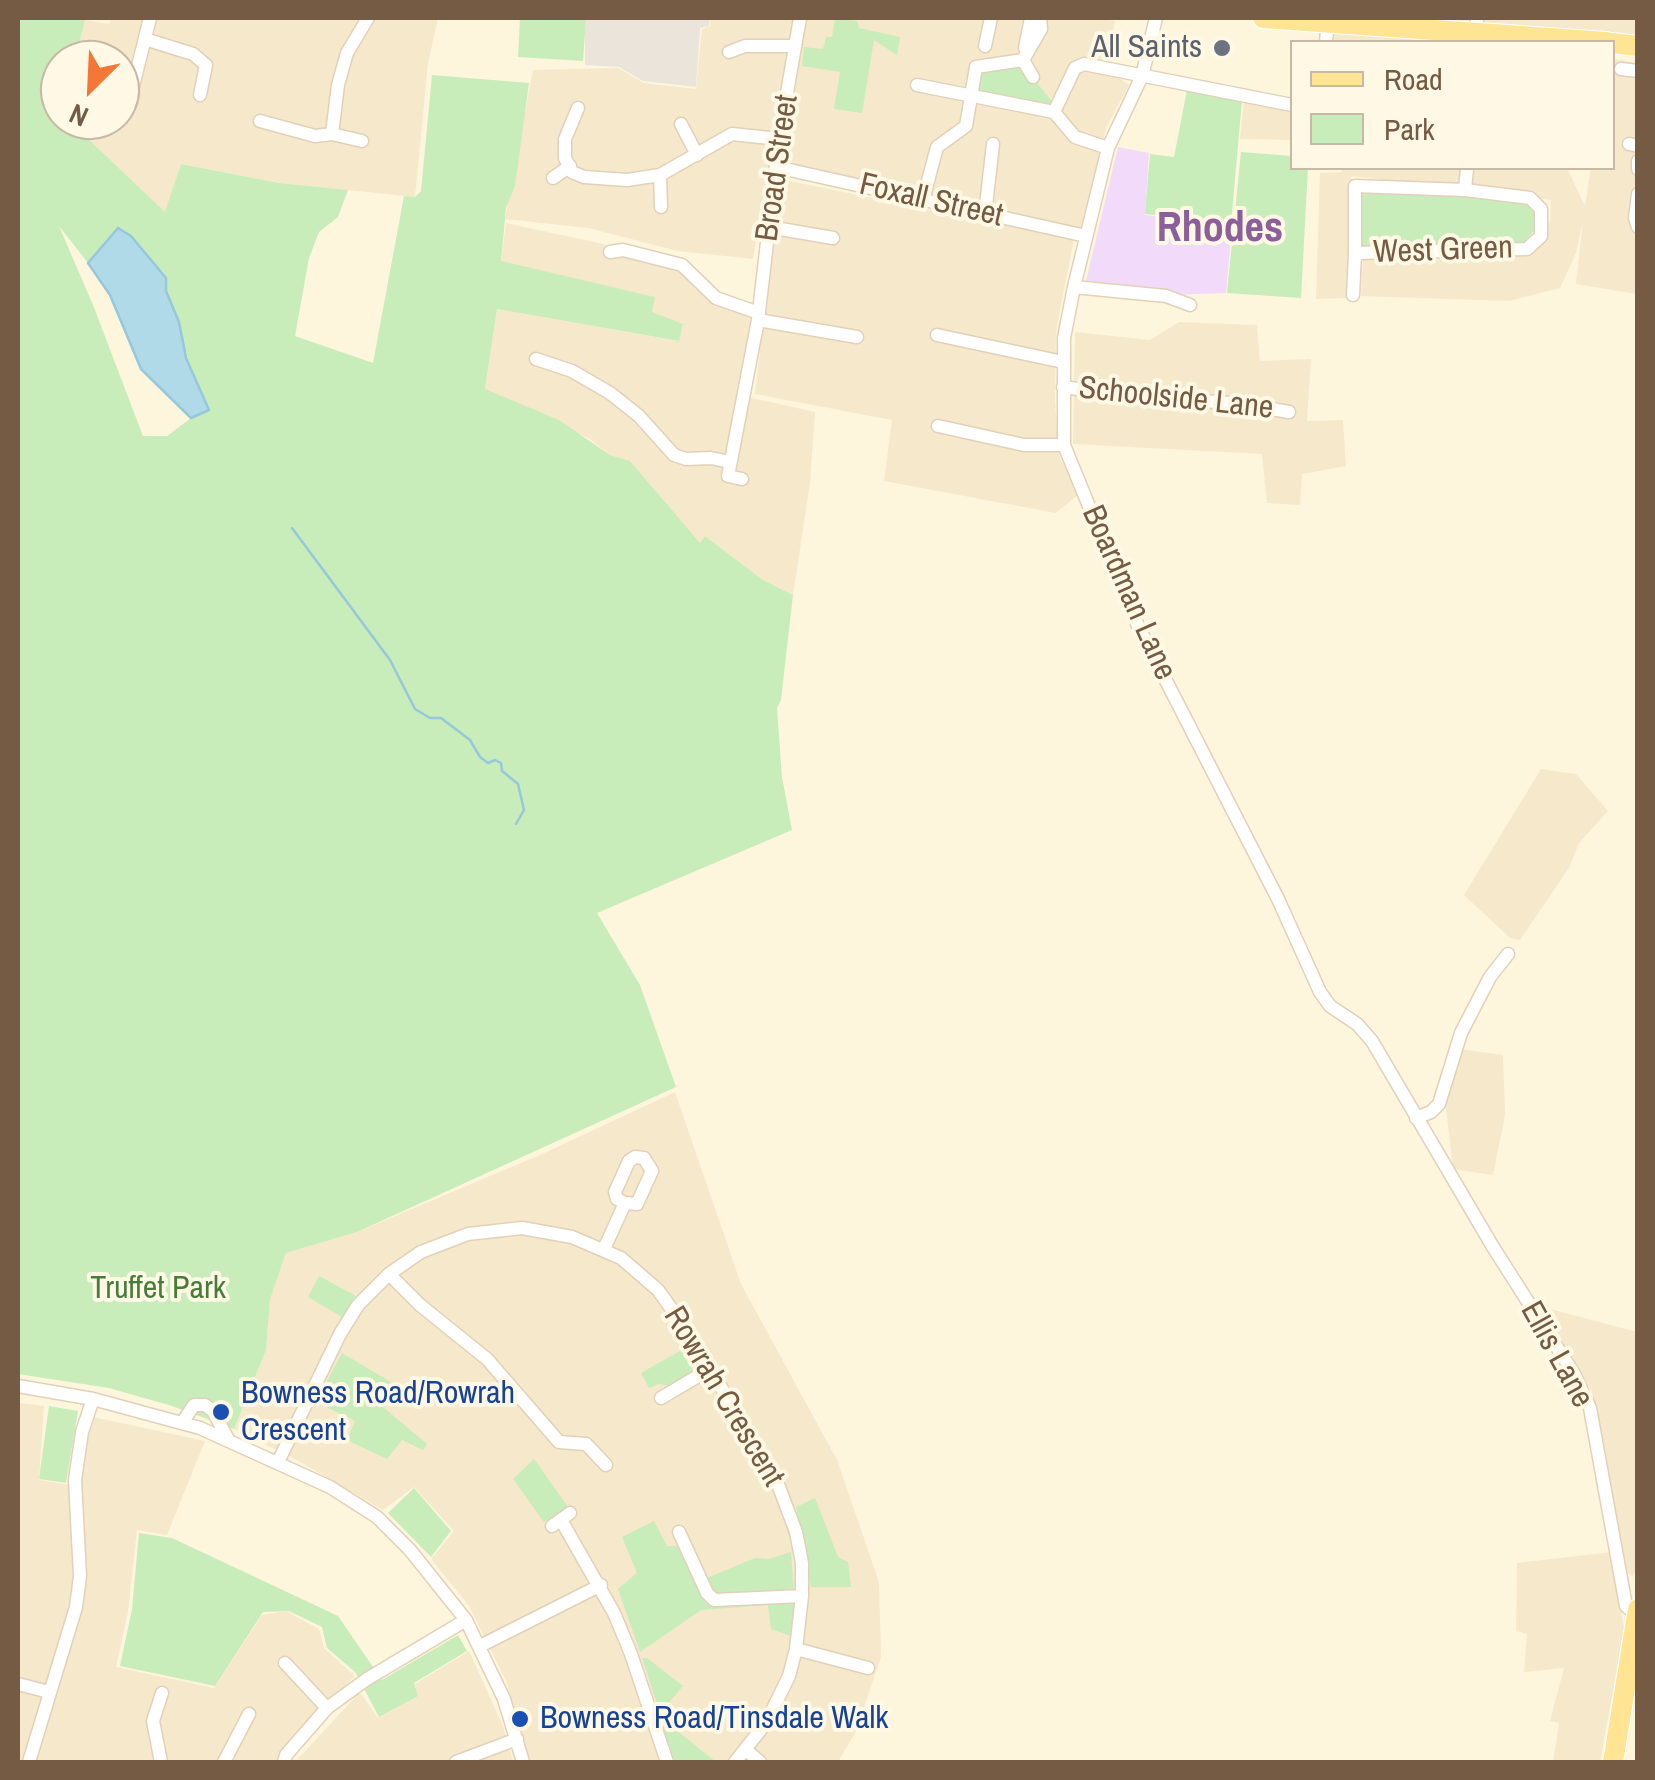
<!DOCTYPE html>
<html>
<head>
<meta charset="utf-8">
<style>
  body { margin:0 }
  #map { position:relative; width:1655px; height:1780px; overflow:hidden; background:#fef5dd; font-family:"Archivo Narrow",sans-serif }
  canvas { display:block }
  .frame { position:absolute; inset:0; border:20px solid #755b44; pointer-events:none }
  .legend { position:absolute; left:1290px; top:40px; width:325px; height:130px; box-sizing:border-box; background:#fff8e5; border:2px solid #c8b9a5; margin:0; padding:12px 18px; list-style:none; font-size:30px; color:#755b44 }
  .legend li { display:flex; align-items:center; gap:20px; height:50px }
  .legend b { width:50px; border:2px solid #c8b9a5 }
  .north { position:absolute; left:40px; top:40px; width:100px; height:100px; box-sizing:border-box; background:#fff8e5; border:2px solid #c8b9a5; border-radius:50%; rotate:204deg; font-size:28px; font-weight:700; line-height:40px; text-align:center; color:#755b44 }
  .north::after { content:''; display:block; margin:auto; width:35px; height:45px; background:#f47736; clip-path:polygon(50% 0,100% 100%,50% 72%,0 100%) }
</style>
</head>
<body>
<div id="map">
<canvas width="1655" height="1780"></canvas>
<div class="frame"></div>
<ul class="legend">
<li><b style="height:12px;background:#ffe493"></b>Road</li>
<li><b style="height:28px;background:#c9ecbb"></b>Park</li>
</ul>
<div class="north">N</div>
</div>
<script>
const g = document.querySelector('canvas').getContext('2d');
g.lineJoin = 'round';
function fillPath(path, color) { g.fillStyle = color; g.fill(path, 'evenodd'); }
const shape = rows => new Path2D(rows.map(r => 'M' + r).join(''));
function stroke(path, color, width, dash) { g.strokeStyle = color; g.lineWidth = width; g.lineCap = dash ? 'butt' : 'round'; g.setLineDash(dash || []); g.stroke(path); }
function label(font, color, halo, rows, align = 'center') {
  g.font = font + ' "Archivo Narrow",sans-serif'; g.lineWidth = 8; g.setLineDash([]); g.textBaseline = 'middle'; g.strokeStyle = halo; g.fillStyle = color; for (const [text, x, y, turn = 0] of rows) {
    g.save(); g.translate(x, y); g.rotate((+turn || 0) * Math.PI / 180); g.textAlign = isNaN(turn) ? turn : align; if (halo) g.strokeText(text, 0, 0); g.fillText(text, 0, 0); g.restore();
  }
}
const residential = shape([
  [112,18,438,18,428,63,415,197,279,183,181,164,166,213,68,122,120,120,120,60,75,60,85,20,109,24],
  [711,18,794,18,753,259,678,251,588,228,505,219,533,70,618,68,644,83,696,89,702,29,710,26],
  [806,18,1094,18,1115,21,1104,68,1129,85,1106,128,1082,230,784,163],
  [1416,18,1637,18,1637,36,1509,24],
  [1335,29,1500,42,1334,42],
  [1613,59,1637,63,1637,294,1576,284,1583,220,1576,253,1560,288,1509,301,1361,296,1363,257,1524,249,1550,222,1551,200,1351,176,1348,298,1316,299,1320,173,1342,172,1343,168,1567,168,1585,206,1591,168,1612,168],
  [1244,100,1292,105,1292,140,1240,139],
  [780,179,1074,239,1056,331,1055,402,1059,455,1078,495,1056,513,884,481,892,420,755,394],
  [506,223,603,244,640,260,684,270,695,289,751,315,739,395,815,412,810,483,793,595,763,580,705,536,700,544,630,461,610,455,590,439,485,390,497,309,678,341,683,325,651,312,654,297,501,262],
  [1179,322,1257,325,1260,361,1311,359,1307,421,1343,420,1346,466,1302,474,1300,505,1267,503,1262,454,1073,444,1075,332,1150,340],
  [1541,769,1576,774,1608,811,1579,843,1569,868,1520,940,1510,938,1464,895],
  [1453,1048,1503,1055,1505,1115,1493,1175,1453,1169,1446,1108],
  [675,1092,741,1284,837,1460,879,1582,881,1657,855,1733,838,1762,757,1762,753,1758,747,1762,526,1762,507,1683,469,1606,431,1559,454,1531,414,1487,383,1510,293,1458,234,1429,266,1350,270,1298,286,1253,357,1232,540,1155],
  [1535,1305,1637,1332,1638,1564,1633,1577,1623,1569,1592,1391],
  [18,1403,44,1406,39,1480,70,1485,93,1417,205,1441,167,1535,137,1530,128,1612,116,1667,214,1688,262,1615,286,1611,319,1629,324,1648,355,1676,283,1751,277,1762,18,1762],
  [1612,1552,1624,1629,1600,1762,1553,1762,1559,1723,1550,1721,1564,1668,1524,1672,1527,1634,1516,1631,1517,1563],
  [469,1651,503,1726,513,1762,295,1762,360,1692,378,1718,417,1696,415,1684]
]);
const industrial = shape([
  [585,18,710,18,709,26,700,28,696,87,643,81,619,67,585,65]
]);
const education = shape([
  [1118,147,1149,153,1145,215,1232,225,1226,293,1173,295,1085,285]
]);
const green = shape([
  [18,18,85,20,75,60,60,60,60,120,68,120,165,212,181,164,279,183,348,190,338,217,319,232,309,258,295,336,373,363,404,196,415,197,421,191,432,75,529,83,515,186,506,208,501,261,655,297,652,312,683,324,679,341,497,309,485,389,559,420,610,455,630,461,700,543,705,536,763,580,793,595,781,700,777,708,782,777,792,830,597,913,640,985,676,1087,357,1232,286,1253,270,1299,266,1350,234,1429,172,1406,109,1388,18,1374],
  [59,226,88,263,118,229,131,236,166,278,166,290,179,322,186,358,209,410,191,418,167,436,143,436,93,305],
  [520,18,586,18,583,61,518,57],
  [835,18,857,21,859,28,900,37,897,55,874,40,862,113,834,109,840,72,802,66,804,47,823,49,826,37,832,37],
  [1022,64,1053,103,1048,106,975,94,979,69],
  [1187,90,1242,100,1231,224,1145,214,1150,154,1174,157],
  [1241,152,1292,156,1292,168,1308,168,1301,298,1227,293],
  [1360,189,1524,198,1535,206,1534,231,1523,243,1359,246],
  [319,1276,356,1296,342,1317,308,1297],
  [687,1347,700,1372,671,1386,659,1384,649,1388,641,1373],
  [342,1353,396,1385,384,1408,427,1444,423,1450,402,1440,387,1459,347,1440,355,1421,316,1402],
  [49,1406,78,1411,66,1483,39,1479],
  [534,1459,568,1507,544,1522,513,1479],
  [414,1488,451,1531,431,1557,388,1513],
  [815,1498,838,1557,848,1562,851,1587,811,1587,796,1507],
  [654,1521,667,1546,679,1546,695,1583,755,1558,769,1559,791,1552,795,1608,791,1636,771,1629,768,1605,701,1610,640,1652,618,1589,637,1573,622,1537],
  [139,1533,172,1538,338,1616,382,1680,458,1635,467,1651,414,1683,418,1696,379,1717,355,1672,327,1648,322,1627,289,1611,263,1612,215,1686,120,1666,132,1609],
  [642,1658,647,1658,683,1686,660,1713],
  [659,1716,716,1762,675,1762]
]);
const water = shape([
  [118,228,131,236,166,278,166,291,179,322,186,358,209,410,191,418,141,369,110,295,88,263,118,228]
]);
const stream = shape([
  [292,528,390,660,415,709,430,718,441,718,470,740,480,757,488,763,495,760,501,763,502,771,518,784,524,810,516,824]
]);
const street = shape([
  [1156,18,1142,76,1108,148,1074,287,1064,338,1064,445,1138,626,1278,899,1320,992,1330,1006,1357,1024,1372,1041,1493,1247,1574,1374,1590,1408,1626,1606,1636,1615],
  [145,39,193,54,206,65,200,95],
  [1476,40,1477,18],
  [1326,42,1328,20],
  [985,46,991,18],
  [1025,48,1031,18],
  [729,52,745,46,795,46],
  [1023,60,1041,29,1040,18],
  [1621,69,1638,71],
  [917,85,1054,112,1075,137,1108,148],
  [133,86,150,18],
  [578,108,565,139,565,158,572,172,584,177,627,180,660,175,732,134,779,139],
  [1054,112,1075,68,1084,64,1292,105],
  [260,121,315,136,332,134,362,141],
  [681,124,697,155],
  [332,134,338,85,347,53,368,18],
  [1629,144,1638,146],
  [1638,161,1638,169],
  [776,167,1086,236],
  [660,175,661,207],
  [553,178,570,166],
  [1465,190,1467,168],
  [1638,194,1635,218,1638,227],
  [923,200,937,147,966,126,976,67,1023,60,1033,77],
  [985,214,993,144],
  [769,227,833,238],
  [610,252,623,250,682,265,716,298,759,313],
  [1074,287,1166,296,1190,305],
  [1353,295,1355,253,1527,249,1541,236,1541,209,1530,198,1465,190,1355,186,1355,253],
  [758,320,857,337],
  [937,335,1063,362],
  [536,359,572,371,610,393,639,416,674,455,686,459,711,458,730,462],
  [1063,387,1122,395,1243,404,1289,412],
  [938,426,1024,445,1064,445],
  [742,479,728,476,758,320,779,139,800,18],
  [1416,1118,1431,1112,1439,1104,1461,1033,1490,977,1508,954],
  [604,1249,625,1203,637,1204,652,1171,644,1158,635,1157,629,1161,615,1192,617,1199,625,1203],
  [389,1274,420,1305,487,1359,559,1442,586,1444,606,1465],
  [18,1386,93,1399,200,1428,330,1487,377,1517,410,1550,466,1620,504,1699,523,1762],
  [661,1398,710,1369],
  [182,1423,194,1405,205,1405,213,1411,229,1441],
  [278,1462,340,1334,358,1305,389,1274,421,1252,468,1234,522,1228,572,1237,621,1258,658,1290,693,1339,779,1487,796,1532,802,1563,802,1596,796,1649,789,1676,766,1723,735,1762],
  [561,1520,614,1613,631,1654,667,1762],
  [552,1526,570,1513],
  [679,1532,707,1593,714,1600,802,1596],
  [480,1646,601,1585],
  [796,1649,868,1668],
  [285,1663,327,1708],
  [18,1684,49,1692],
  [746,1750,760,1762],
  [29,1762,76,1607,80,1576,75,1480,82,1432,93,1399],
  [161,1762,153,1721,162,1693],
  [224,1762,249,1714],
  [284,1762,286,1755,327,1708,367,1679,466,1620],
  [456,1762,517,1739]
]);
const primary = shape([
  [1263,18,1606,42],
  [1612,43,1638,46],
  [1613,1762,1638,1609]
]);
const markers = [
  [1222,48,10,"#6b7280"],
  [221,1412,10,"#1a4fb4"],
  [520,1719,10,"#1a4fb4"]
];
const worshipNames = [
  ["All Saints",1202,48]
];
const streetNames = [
  ["Broad Street",778,168,-82],
  ["Foxall Street",931,201,13],
  ["West Green",1443,251,-2],
  ["Schoolside Lane",1176,399,6],
  ["Boardman Lane",1128,593,66],
  ["Ellis Lane",1556,1355,61],
  ["Rowrah Crescent",723,1397,59]
];
const parkNames = [
  ["Truffet Park",158,1289]
];
const transitNames = [
  ["Bowness Road/Rowrah",241,1394],
  ["Crescent",241,1431],
  ["Bowness Road/Tinsdale Walk",540,1719]
];
const districtNames = [
  ["Rhodes",1220,230]
];
fillPath(residential, '#f6e8cb');
fillPath(industrial, '#ebe4da');
fillPath(education, '#f2dafa');
fillPath(green, '#c9ecbb');
fillPath(water, '#b1dae9');
stroke(water, '#96c8db', 2.5);
stroke(stream, '#96c8db', 2.5);
stroke(street, '#e2d1b9', 15);
stroke(primary, '#fff', 22);
stroke(street, '#fff', 12);
stroke(primary, '#ffe493', 20);
for (const [x, y, r, color] of markers) { const dot = new Path2D(); dot.arc(x, y, r, 0, 2 * Math.PI); g.fillStyle = color; g.fill(dot); stroke(dot, '#fff8e5', 4); }
label('32px', '#5b616d', '#fff8e5', worshipNames, 'right');
label('32px', '#755b44', '#fff8e5', streetNames);
label('32px', '#477d3b', '#fff8e5', parkNames);
label('32px', '#164399', '#fff8e5', transitNames, 'left');
label('bold 42px', '#8d5f9a', '#fff8e5', districtNames);
</script>
</body>
</html>
